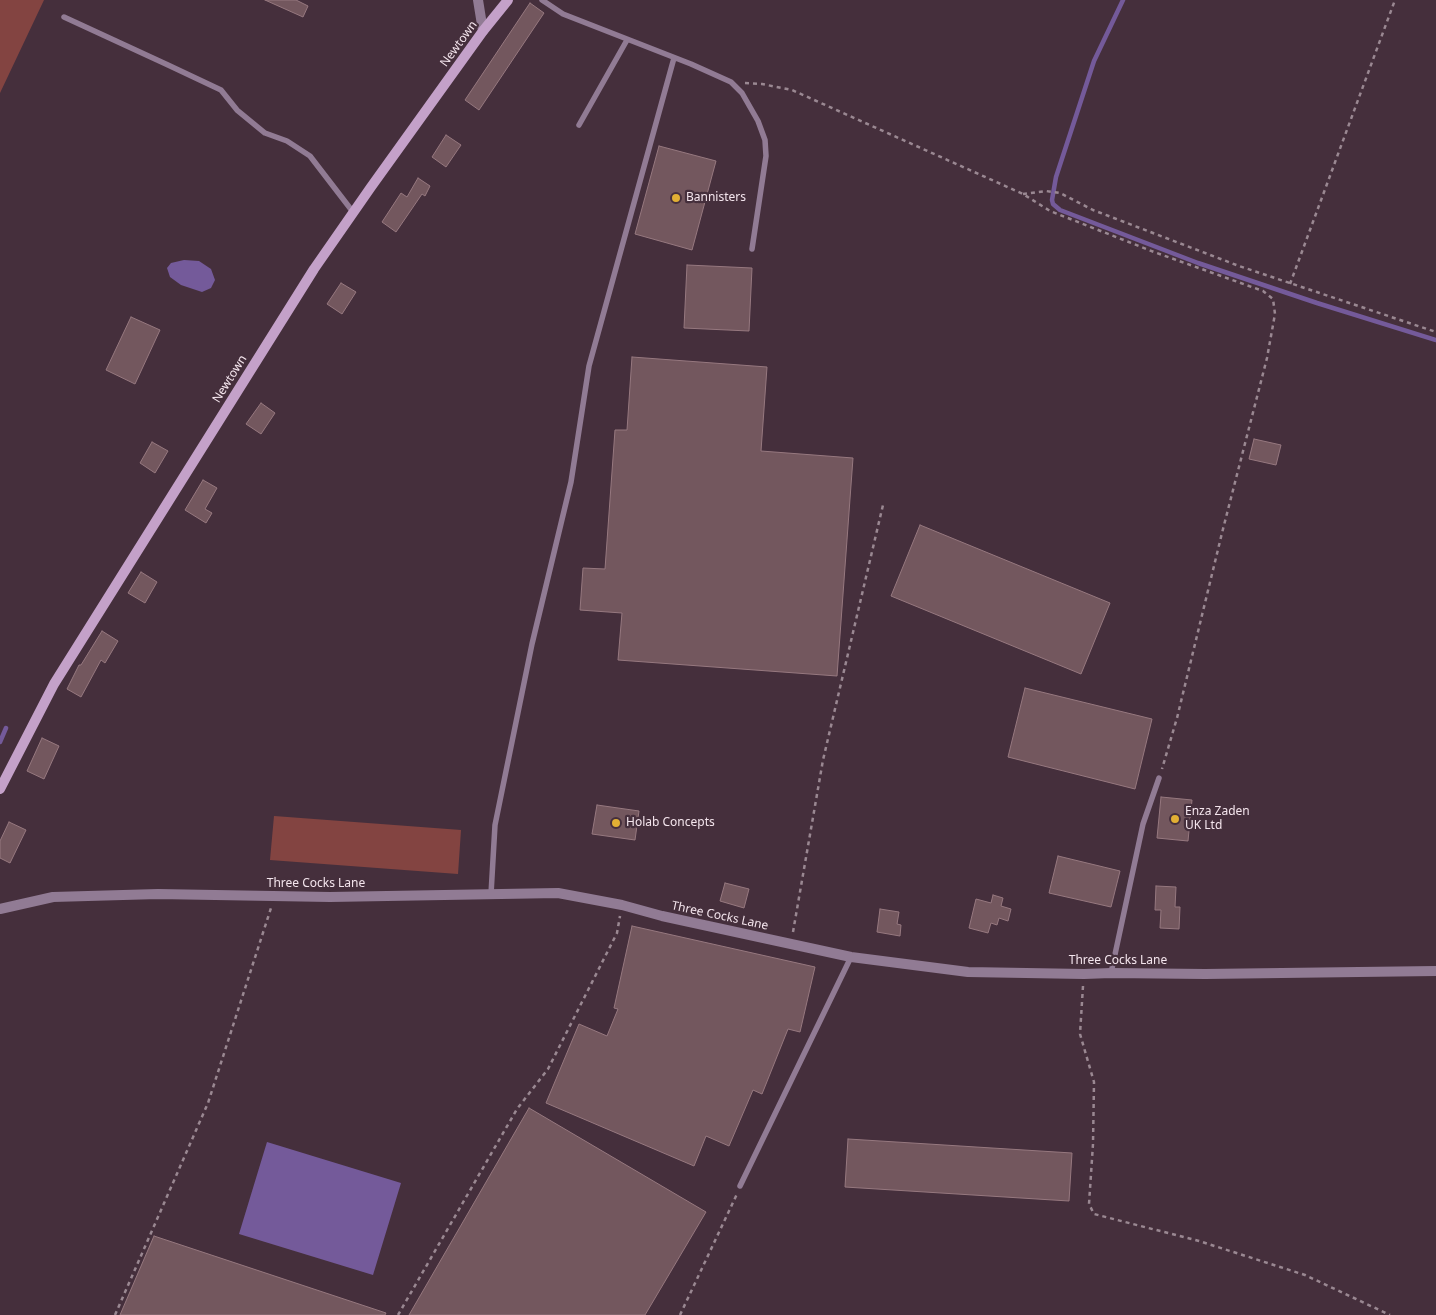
<!DOCTYPE html>
<html>
<head>
<meta charset="utf-8">
<style>
  body { margin:0 }
  canvas { display:block; background:#452f3c }
</style>
</head>
<body>
<canvas width="1436" height="1315"></canvas>
<script>
const g = document.querySelector('canvas').getContext('2d');
g.lineJoin = 'round';
function fillPath(path, color) { g.fillStyle = color; g.fill(path, 'evenodd'); }
const shape = rows => new Path2D(rows.map(r => 'M' + r).join(''));
function stroke(path, color, width, dash) { g.strokeStyle = color; g.lineWidth = width; g.lineCap = dash ? 'butt' : 'round'; g.setLineDash(dash || []); g.stroke(path); }
function label(font, color, halo, rows, align = 'center') {
  g.font = font + ' "Noto Sans",sans-serif'; g.lineWidth = 4.5; g.setLineDash([]); g.textBaseline = 'middle'; g.strokeStyle = halo; g.fillStyle = color; for (const [text, x, y, turn = 0] of rows) {
    g.save(); g.translate(x, y); g.rotate((+turn || 0) * Math.PI / 180); g.textAlign = isNaN(turn) ? turn : align; if (halo) g.strokeText(text, 0, 0); g.fillText(text, 0, 0); g.restore();
  }
}
const green = shape([
  [0,0,44,0,0,93],
  [274,816,461,830,458,874,270,860]
]);
const water = shape([
  [184,260,199,261,211,269,215,280,211,288,202,292,181,285,170,277,167,268,171,263],
  [267,1142,401,1183,373,1275,239,1234]
]);
const stream = shape([
  [1123,0,1094,61,1056,177,1052,200,1053,204,1060,210,1198,263,1317,303,1436,340],
  [0,742,6,728]
]);
const building = shape([
  [265,0,296,0,308,6,303,17,265,0],
  [530,3,544,13,479,110,465,100,530,3],
  [446,135,461,145,446,167,432,157,446,135],
  [659,146,716,161,692,250,635,234,659,146],
  [418,178,430,186,425,196,422,194,396,232,382,222,401,193,407,197,418,178],
  [687,265,752,268,749,331,684,328,687,265],
  [341,283,356,292,342,314,327,304,341,283],
  [131,317,160,330,135,384,106,370,131,317],
  [632,357,767,367,761,451,853,458,837,676,618,660,622,613,580,610,583,568,605,569,615,430,627,430,632,357],
  [261,403,275,413,261,434,246,424,261,403],
  [1254,439,1281,445,1276,465,1249,459,1254,439],
  [152,442,168,451,155,473,140,463,152,442],
  [203,480,217,488,205,509,212,513,206,523,185,510,203,480],
  [920,525,1110,603,1081,674,891,596,920,525],
  [141,572,157,582,145,603,128,593,141,572],
  [102,631,118,641,105,663,101,660,81,697,67,689,79,665,81,665,102,631],
  [1025,688,1152,719,1135,789,1008,757,1025,688],
  [42,738,59,746,44,779,27,771,42,738],
  [1161,797,1192,800,1188,841,1157,838,1161,797],
  [597,805,639,811,635,840,592,834,597,805],
  [9,822,26,830,10,863,0,858,0,841,9,822],
  [1058,856,1120,871,1111,907,1049,893,1058,856],
  [725,883,749,889,744,908,720,901,725,883],
  [1156,886,1176,887,1175,907,1180,907,1179,929,1160,928,1161,910,1155,910,1156,886],
  [993,895,1003,898,1001,906,1011,909,1008,921,999,918,997,925,991,923,988,933,969,928,976,899,991,903,993,895],
  [880,909,899,912,897,924,901,925,900,936,877,932,880,909],
  [632,926,815,967,800,1032,788,1029,762,1094,753,1090,729,1146,706,1136,694,1166,546,1103,579,1024,607,1036,618,1009,614,1008,632,926],
  [529,1108,706,1212,645,1315,409,1315,529,1108],
  [848,1139,1072,1153,1069,1201,845,1187,848,1139],
  [154,1236,386,1313,385,1315,120,1315,154,1236]
]);
const path = shape([
  [745,83,762,84,792,90,1023,194,1050,211,1154,252,1263,291,1273,299,1275,314,1267,358,1222,533,1177,718,1162,769],
  [1023,194,1046,191,1060,193,1093,210,1239,266,1436,332],
  [1290,284,1395,0],
  [793,932,823,760,883,505],
  [1083,986,1080,1034,1094,1082,1093,1144,1089,1204,1094,1214,1199,1241,1305,1275,1390,1315],
  [115,1315,208,1103,271,908],
  [398,1315,517,1109,548,1069,617,933,620,916],
  [680,1315,737,1194]
]);
const service = shape([
  [542,0,563,14,691,64,731,82,742,93,758,121,765,140,766,156,752,249],
  [64,17,168,65,221,90,237,110,265,133,287,141,310,156,353,212],
  [579,125,627,40],
  [491,894,495,825,532,644,571,482,589,366,674,58],
  [1111,973,1143,824,1159,778],
  [740,1186,851,957]
]);
const minor = shape([
  [0,909,53,897,158,894,330,897,558,893,622,905,662,916,851,957,968,972,1084,974,1111,973,1205,974,1436,971]
]);
const tertiary = shape([
  [478,0,483,31]
]);
const secondary = shape([
  [0,789,54,684,314,269,371,187,483,31,508,0]
]);
const markers = [
  [676,198,5,"#e1af34"],
  [1175,819,5,"#e1af34"],
  [616,823,5,"#e1af34"]
];
const streetNames = [
  ["Newtown",459,44,-54],
  ["Newtown",230,379,-58],
  ["Three Cocks Lane",316,884],
  ["Three Cocks Lane",720,916,12],
  ["Three Cocks Lane",1118,961]
];
const poiNames = [
  ["Bannisters",686,198],
  ["Enza Zaden",1185,812],
  ["UK Ltd",1185,826],
  ["Holab Concepts",626,823]
];
fillPath(green, '#834441');
fillPath(water, '#745a9a');
stroke(stream, '#745a9a', 4.5);
fillPath(building, '#73575e');
stroke(building, '#96787f', 1);
stroke(path, '#9a8892', 2.5, [4, 4]);
stroke(service, '#917b94', 5.5);
stroke(minor, '#917b94', 10);
stroke(tertiary, '#917b94', 10);
stroke(secondary, '#c4a1c9', 10);
for (const [x, y, r, color] of markers) { const dot = new Path2D(); dot.arc(x, y, r, 0, 2 * Math.PI); g.fillStyle = color; g.fill(dot); stroke(dot, '#452f3c', 2); }
label('12px', '#f4e5ed', '#452f3c', streetNames);
label('12px', '#f4e5ed', '#452f3c', poiNames, 'left');
</script>
</body>
</html>
